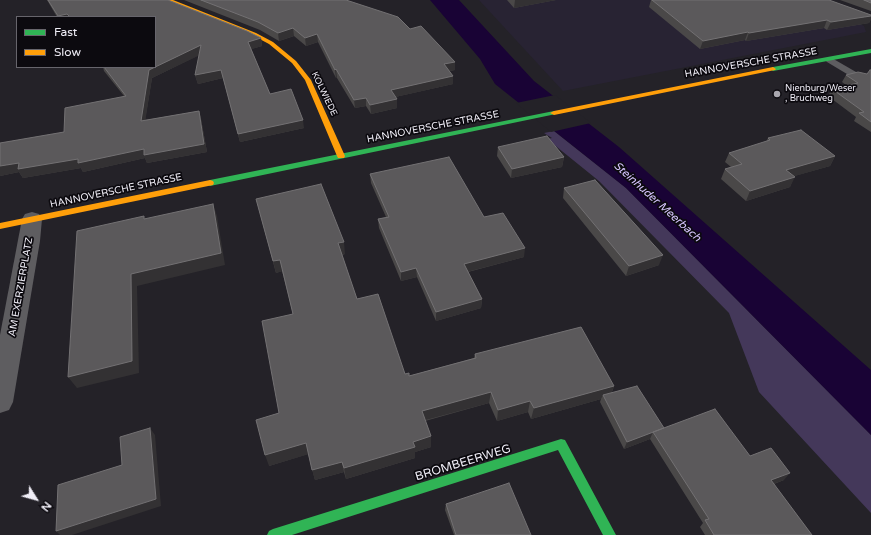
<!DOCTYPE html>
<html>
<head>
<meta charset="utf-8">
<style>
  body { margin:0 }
  #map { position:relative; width:871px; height:535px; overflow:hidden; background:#242228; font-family:"Varela Round",sans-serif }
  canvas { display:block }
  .legend { position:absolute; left:16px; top:16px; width:140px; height:52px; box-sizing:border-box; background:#0c0a0f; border:1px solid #67656c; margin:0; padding:5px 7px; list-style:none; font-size:12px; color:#f0eef7 }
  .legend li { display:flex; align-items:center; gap:8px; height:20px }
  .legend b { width:20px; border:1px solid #67656c }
  .north { position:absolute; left:16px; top:479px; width:40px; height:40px; -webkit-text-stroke:3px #0c0a0f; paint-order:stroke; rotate:127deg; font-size:11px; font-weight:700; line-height:16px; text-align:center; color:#f0eef7 }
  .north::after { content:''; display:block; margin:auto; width:14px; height:18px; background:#f0eef7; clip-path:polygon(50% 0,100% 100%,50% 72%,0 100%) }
</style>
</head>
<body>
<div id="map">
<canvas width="871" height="535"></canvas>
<ul class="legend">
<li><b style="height:5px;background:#30b455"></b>Fast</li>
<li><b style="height:5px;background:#ff9f0a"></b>Slow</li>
</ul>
<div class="north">N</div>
</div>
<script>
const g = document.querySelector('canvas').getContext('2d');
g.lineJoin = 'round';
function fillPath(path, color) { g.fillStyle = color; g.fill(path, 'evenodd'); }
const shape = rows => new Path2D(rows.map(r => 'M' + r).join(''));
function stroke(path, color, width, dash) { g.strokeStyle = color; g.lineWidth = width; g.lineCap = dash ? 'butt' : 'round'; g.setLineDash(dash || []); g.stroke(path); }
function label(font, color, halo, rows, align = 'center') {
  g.font = font + ' "Varela Round",sans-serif'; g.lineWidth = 3.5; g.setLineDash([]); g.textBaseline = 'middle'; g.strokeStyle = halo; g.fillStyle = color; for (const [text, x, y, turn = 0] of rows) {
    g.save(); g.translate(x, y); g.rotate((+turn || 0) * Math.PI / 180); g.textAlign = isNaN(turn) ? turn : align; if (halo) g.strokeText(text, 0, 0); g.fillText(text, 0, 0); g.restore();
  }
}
const built = shape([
  [479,0,802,0,850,18,864,26,866,32,563,91]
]);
const green = shape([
  [554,131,626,188,871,435,871,513,759,392,729,313,599,181,547,139,552,138,544,133]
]);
const water = shape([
  [430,0,459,0,534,81,619,147,871,370,871,435,626,188,495,84,480,59]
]);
const pier = shape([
  [555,95,591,123,551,132,516,103]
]);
const lane = shape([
  [830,57,863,76,865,78,863,80,857,80,827,62,825,60,830,57]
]);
const street = shape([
  [32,212,39,214,42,219,40,241,13,402,9,410,0,413,0,335,22,219,25,214,32,212]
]);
const fast = shape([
  [871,49,871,53,773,71,770,69,773,67,871,49],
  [554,111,556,112,556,114,210,186,206,183,210,180,554,111],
  [561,439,565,440,616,535,603,535,558,450,292,535,267,535,269,531,273,529,561,439]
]);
const slow = shape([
  [165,0,173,0,256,33,273,42,296,61,311,80,345,156,344,158,338,158,337,156,305,80,292,63,269,44,252,35,165,0],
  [773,67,776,69,775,70,554,115,550,113,554,111,773,67],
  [210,180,213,181,214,183,213,185,0,229,0,223,210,180]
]);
const wall = shape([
  [47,0,168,0,261,38,262,46,251,49,270,94,304,128,240,142,223,78,198,84,195,75,199,55,152,78,145,120,199,111,201,119,207,152,147,163,145,158,83,172,81,168,23,178,19,172,0,176,0,143,64,132,124,96,104,71,103,67,155,67,155,17,57,17],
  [184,0,346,0,410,29,455,70,449,71,453,76,453,84,395,97,397,108,371,114,366,106,355,108,337,78,336,78,318,42,306,46,294,36,279,41,260,30],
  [507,0,556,0,514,8],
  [651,0,829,0,871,15,871,19,869,23,827,30,824,28,746,41,745,40,700,49,649,7],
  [840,0,871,0,871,11],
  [871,70,871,132,854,121,856,117,828,96,832,89,847,86,842,82,846,75,867,74],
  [768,138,835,156,830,166,794,176,790,187,746,201,721,179,725,169,731,167,725,162,729,153,766,142],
  [498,147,564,157,562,167,511,178,497,156],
  [370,174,484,217,524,257,468,272,482,299,481,308,436,321,417,277,401,281,379,228,378,219,386,217,371,183],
  [564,188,659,265,626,276,563,198],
  [256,199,345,254,342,255,357,299,405,374,409,376,474,358,475,354,614,386,612,392,664,428,750,456,784,480,774,484,812,535,705,535,700,527,703,523,650,439,624,449,600,402,601,399,531,419,528,412,497,421,489,403,425,421,431,436,431,447,415,452,415,458,346,479,344,472,315,480,308,454,269,466,279,413,293,314,282,271,276,273],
  [446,504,531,535,454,535,445,510]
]);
const shadedWall = shape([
  [515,0,556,0,514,8],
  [67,14,69,17,59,17,58,16],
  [871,16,871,19,869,23,827,30,831,22],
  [827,20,824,28,746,41,749,33],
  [293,28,294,36,279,41,278,33],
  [748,32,745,40,700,49,703,41],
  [317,34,318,42,306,46,305,38],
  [261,38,262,46,249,50,248,42],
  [201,45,204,53,152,78,144,129,141,121,149,70],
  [455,62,455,70,444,72,444,64],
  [336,69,337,78,336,78,335,70],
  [221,70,223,78,198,84,195,75],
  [453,76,453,84,391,98,391,90],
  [366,98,366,106,355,108,354,100],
  [397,99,397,108,371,114,370,105],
  [199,111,201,119,207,152,147,163,145,158,83,172,81,168,23,178,19,172,0,176,0,166,19,163],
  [303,120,304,128,240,142,238,134],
  [835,156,830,166,781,180,786,170],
  [564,157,562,167,511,178,512,169],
  [795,177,790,187,746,201,750,191],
  [213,204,217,216,225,265,137,286,139,373,77,388,68,377,131,274],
  [344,242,345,254,340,255,338,243],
  [525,248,524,257,463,273,464,264],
  [663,255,659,265,626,276,629,266],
  [280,260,283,271,276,273,273,261],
  [416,268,417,277,401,281,401,272],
  [482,299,481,308,436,321,436,312],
  [614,386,610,397,603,395,601,399,531,419,534,408],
  [491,392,489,403,422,421,422,411],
  [530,401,528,412,497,421,498,410],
  [150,428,155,435,161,506,72,535,60,535,56,531,156,499],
  [653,432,650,439,624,449,627,442],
  [431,436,431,447,415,452,415,458,346,479,344,468,413,442],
  [306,443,309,454,269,466,265,455],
  [342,462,344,472,315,480,312,470],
  [790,473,784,480,765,487,771,480]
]);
const building = shape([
  [48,0,168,0,247,31,261,38,248,42,270,94,291,89,303,120,238,134,221,70,195,75,201,45,149,70,141,121,199,111,204,144,144,155,144,149,78,163,78,159,18,169,19,163,0,166,0,143,64,132,65,108,126,96,104,67,155,67,155,17,70,17,67,14,58,16,48,0],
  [201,0,346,0,398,17,410,29,421,26,455,62,444,64,453,76,391,90,397,99,370,105,366,98,354,100,336,69,335,70,317,34,305,38,293,28,278,33,258,22,201,0],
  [652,0,829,0,871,15,871,16,831,22,827,20,749,33,748,32,703,41,652,0],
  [864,0,871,0,871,3,864,0],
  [870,70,871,70,871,122,859,113,864,112,832,89,858,83,846,75,858,72,867,74,870,70],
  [801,130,835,156,786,170,795,177,750,191,725,169,742,164,729,153,770,140,768,138,801,130],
  [547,136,564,157,512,169,498,147,547,136],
  [449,157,484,217,503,213,525,248,464,264,482,299,436,312,416,268,401,272,378,219,389,217,370,174,449,157],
  [595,180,663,255,629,266,564,188,595,180],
  [321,184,344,242,338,243,357,299,378,294,405,374,409,373,409,376,476,358,475,354,581,327,614,386,534,408,530,401,498,410,491,392,422,411,431,436,413,442,415,447,344,468,342,462,312,470,306,443,265,455,256,420,279,413,262,321,293,314,280,260,273,261,256,199,321,184],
  [213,204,221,253,131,274,132,361,68,377,77,231,144,216,144,219,213,204],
  [637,386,664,428,627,442,603,395,637,386],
  [715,409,750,456,771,448,790,473,771,480,812,535,714,535,705,520,709,519,653,432,715,409],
  [150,428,156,499,56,531,58,485,122,465,120,437,150,428],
  [509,483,531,535,456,535,446,504,509,483]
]);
const markers = [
  [777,94,4,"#a9a7af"]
];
const farPoinames = [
  ["Nienburg/Weser",785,89],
  [", Bruchweg",785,99]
];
const farStreetnames = [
  ["KOLWIEDE",324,94,64]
];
const streetNames = [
  ["HANNOVERSCHE STRASSE",751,63,-10],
  ["HANNOVERSCHE STRASSE",433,127,-11],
  ["HANNOVERSCHE STRASSE",116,191,-12],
  ["AM EXERZIERPLATZ",21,287,-80]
];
const waterNames = [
  ["Steinhuder Meerbach",657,202,42]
];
const nearStreetnames = [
  ["BROMBEERWEG",463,463,-17]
];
fillPath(built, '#282333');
fillPath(green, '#44385a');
fillPath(water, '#190335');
fillPath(pier, '#242228');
fillPath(lane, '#5e5d60');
fillPath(street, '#5e5d60');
fillPath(fast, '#30b455');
fillPath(slow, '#ff9f0a');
fillPath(wall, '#4a4848');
fillPath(shadedWall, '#333133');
fillPath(building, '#5b595b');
stroke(building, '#737173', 1);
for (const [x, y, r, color] of markers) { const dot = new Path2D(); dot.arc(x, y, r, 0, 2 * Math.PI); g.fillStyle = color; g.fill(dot); stroke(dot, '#0c0a0f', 1.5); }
label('9px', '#f0eef7', '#0c0a0f', farPoinames, 'left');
label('9px', '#f0eef7', '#0c0a0f', farStreetnames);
label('10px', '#f0eef7', '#0c0a0f', streetNames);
label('italic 11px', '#d7c6ff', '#0c0a0f', waterNames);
label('12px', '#f0eef7', '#0c0a0f', nearStreetnames);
</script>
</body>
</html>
